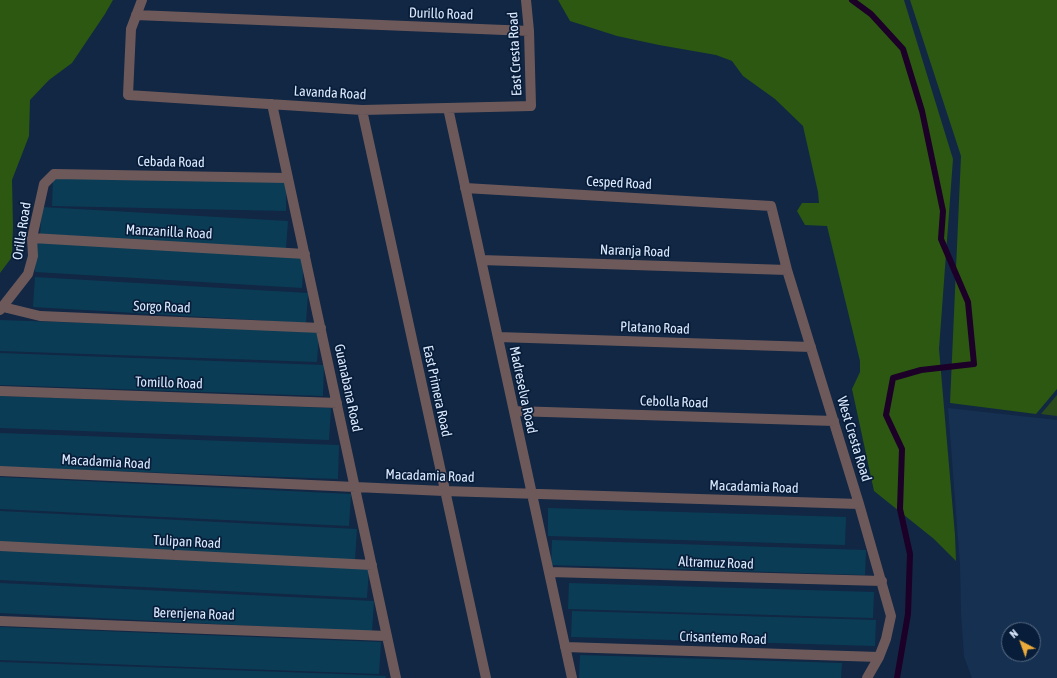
<!DOCTYPE html>
<html>
<head>
<meta charset="utf-8">
<style>
  body { margin:0 }
  #map { position:relative; width:1057px; height:678px; overflow:hidden; background:#112744; font-family:"Asap Condensed",sans-serif }
  canvas { display:block }
  .north { position:absolute; left:1001px; top:622px; width:40px; height:40px; box-sizing:border-box; background:#081d39; border:1px solid #5c6f87; border-radius:50%; rotate:319deg; font-size:11px; font-weight:700; line-height:16px; text-align:center; color:#dbe9fd }
  .north::after { content:''; display:block; margin:auto; width:14px; height:18px; background:#ebaa39; clip-path:polygon(50% 0,100% 100%,50% 72%,0 100%) }
</style>
</head>
<body>
<div id="map">
<canvas width="1057" height="678"></canvas>
<div class="north">N</div>
</div>
<script>
const g = document.querySelector('canvas').getContext('2d');
g.lineJoin = 'round';
function fillPath(path, color) { g.fillStyle = color; g.fill(path, 'evenodd'); }
const shape = rows => new Path2D(rows.map(r => 'M' + r).join(''));
function stroke(path, color, width, dash) { g.strokeStyle = color; g.lineWidth = width; g.lineCap = dash ? 'butt' : 'round'; g.setLineDash(dash || []); g.stroke(path); }
function label(font, color, halo, rows, align = 'center') {
  g.font = font + ' "Asap Condensed",sans-serif'; g.lineWidth = 3.5; g.setLineDash([]); g.textBaseline = 'middle'; g.strokeStyle = halo; g.fillStyle = color; for (const [text, x, y, turn = 0] of rows) {
    g.save(); g.translate(x, y); g.rotate((+turn || 0) * Math.PI / 180); g.textAlign = isNaN(turn) ? turn : align; if (halo) g.strokeText(text, 0, 0); g.fillText(text, 0, 0); g.restore();
  }
}
const built = shape([
  [948,408,1057,420,1057,678,972,678,964,657,961,613,960,565],
  [1009,630,1033,630,1033,654,1009,654]
]);
const green = shape([
  [1057,395,1057,416,1041,414]
]);
const forest = shape([
  [0,0,113,0,105,14,72,63,49,80,30,100,29,136,12,180,13,226,12,257,0,273],
  [558,0,904,0,953,159,939,349,955,535,956,561,934,539,874,491,852,389,860,372,860,361,827,226,805,225,797,211,802,203,819,203,818,192,803,126,775,99,743,76,732,61,716,55,659,45,617,36,570,21],
  [910,0,1057,0,1057,389,1036,414,950,403,961,156]
]);
const stream = shape([
  [852,0,871,14,903,49,922,111,943,211,941,239,968,302,974,364,921,370,893,378,886,415,902,449,900,509,910,554,908,614,897,678]
]);
const building = shape([
  [53,177,286,182,286,211,52,206],
  [42,207,288,221,286,249,40,235],
  [36,242,304,258,302,288,35,272],
  [35,277,308,293,306,323,33,307],
  [0,320,319,331,317,362,0,351],
  [0,353,324,365,323,396,0,385],
  [0,396,331,408,329,440,0,428],
  [0,433,339,445,338,479,0,467],
  [0,477,351,494,349,526,0,509],
  [548,508,846,517,845,545,548,536],
  [0,511,357,529,355,560,0,543],
  [552,540,866,550,865,575,551,565],
  [0,550,369,569,367,598,0,580],
  [0,583,374,601,372,632,0,613],
  [569,583,874,592,873,618,568,609],
  [572,611,876,620,875,646,571,637],
  [0,627,381,642,379,674,0,660],
  [580,655,842,663,841,678,579,678],
  [0,662,341,674,386,676,385,678,0,678]
]);
const street = shape([
  [142,0,131,29,128,95,362,110,531,106,529,31,526,0],
  [136,15,529,31],
  [272,104,396,678],
  [448,108,572,678],
  [362,110,486,678],
  [465,188,771,206,787,270,859,504,891,616,886,639,879,657,867,678],
  [32,238,305,254],
  [481,260,787,270],
  [3,307,40,316,321,328],
  [0,310,28,274,33,256,32,238,44,184,54,174,288,178],
  [498,337,811,347],
  [0,391,337,403],
  [514,411,834,421],
  [0,471,444,491,859,504],
  [0,546,372,565],
  [549,572,882,581],
  [0,621,387,636],
  [565,647,879,657]
]);
const streetNames = [
  ["Durillo Road",441,14,2],
  ["East Cresta Road",515,54,-93],
  ["Lavanda Road",330,93,3],
  ["Cebada Road",171,162,1],
  ["Cesped Road",619,183,3],
  ["Orilla Road",22,231,-81],
  ["Manzanilla Road",169,232,3],
  ["Naranja Road",635,251,2],
  ["Sorgo Road",162,307,2],
  ["Platano Road",655,328,2],
  ["Tomillo Road",169,383,2],
  ["Guanabana Road",348,388,78],
  ["Madreselva Road",523,390,78],
  ["East Primera Road",437,391,78],
  ["Cebolla Road",674,402,2],
  ["West Cresta Road",854,439,73],
  ["Macadamia Road",106,462,3],
  ["Macadamia Road",430,476,2],
  ["Macadamia Road",754,487,2],
  ["Tulipan Road",187,542,3],
  ["Altramuz Road",716,563,2],
  ["Berenjena Road",194,614,2],
  ["Crisantemo Road",723,638,2]
];
fillPath(built, '#163052');
fillPath(green, '#2b4a1b');
fillPath(forest, '#2c5812');
stroke(stream, '#1c0027', 6);
fillPath(building, '#0b3c55');
stroke(street, '#6e595a', 10);
label('14px', '#dbe9fd', '#081d39', streetNames);
</script>
</body>
</html>
